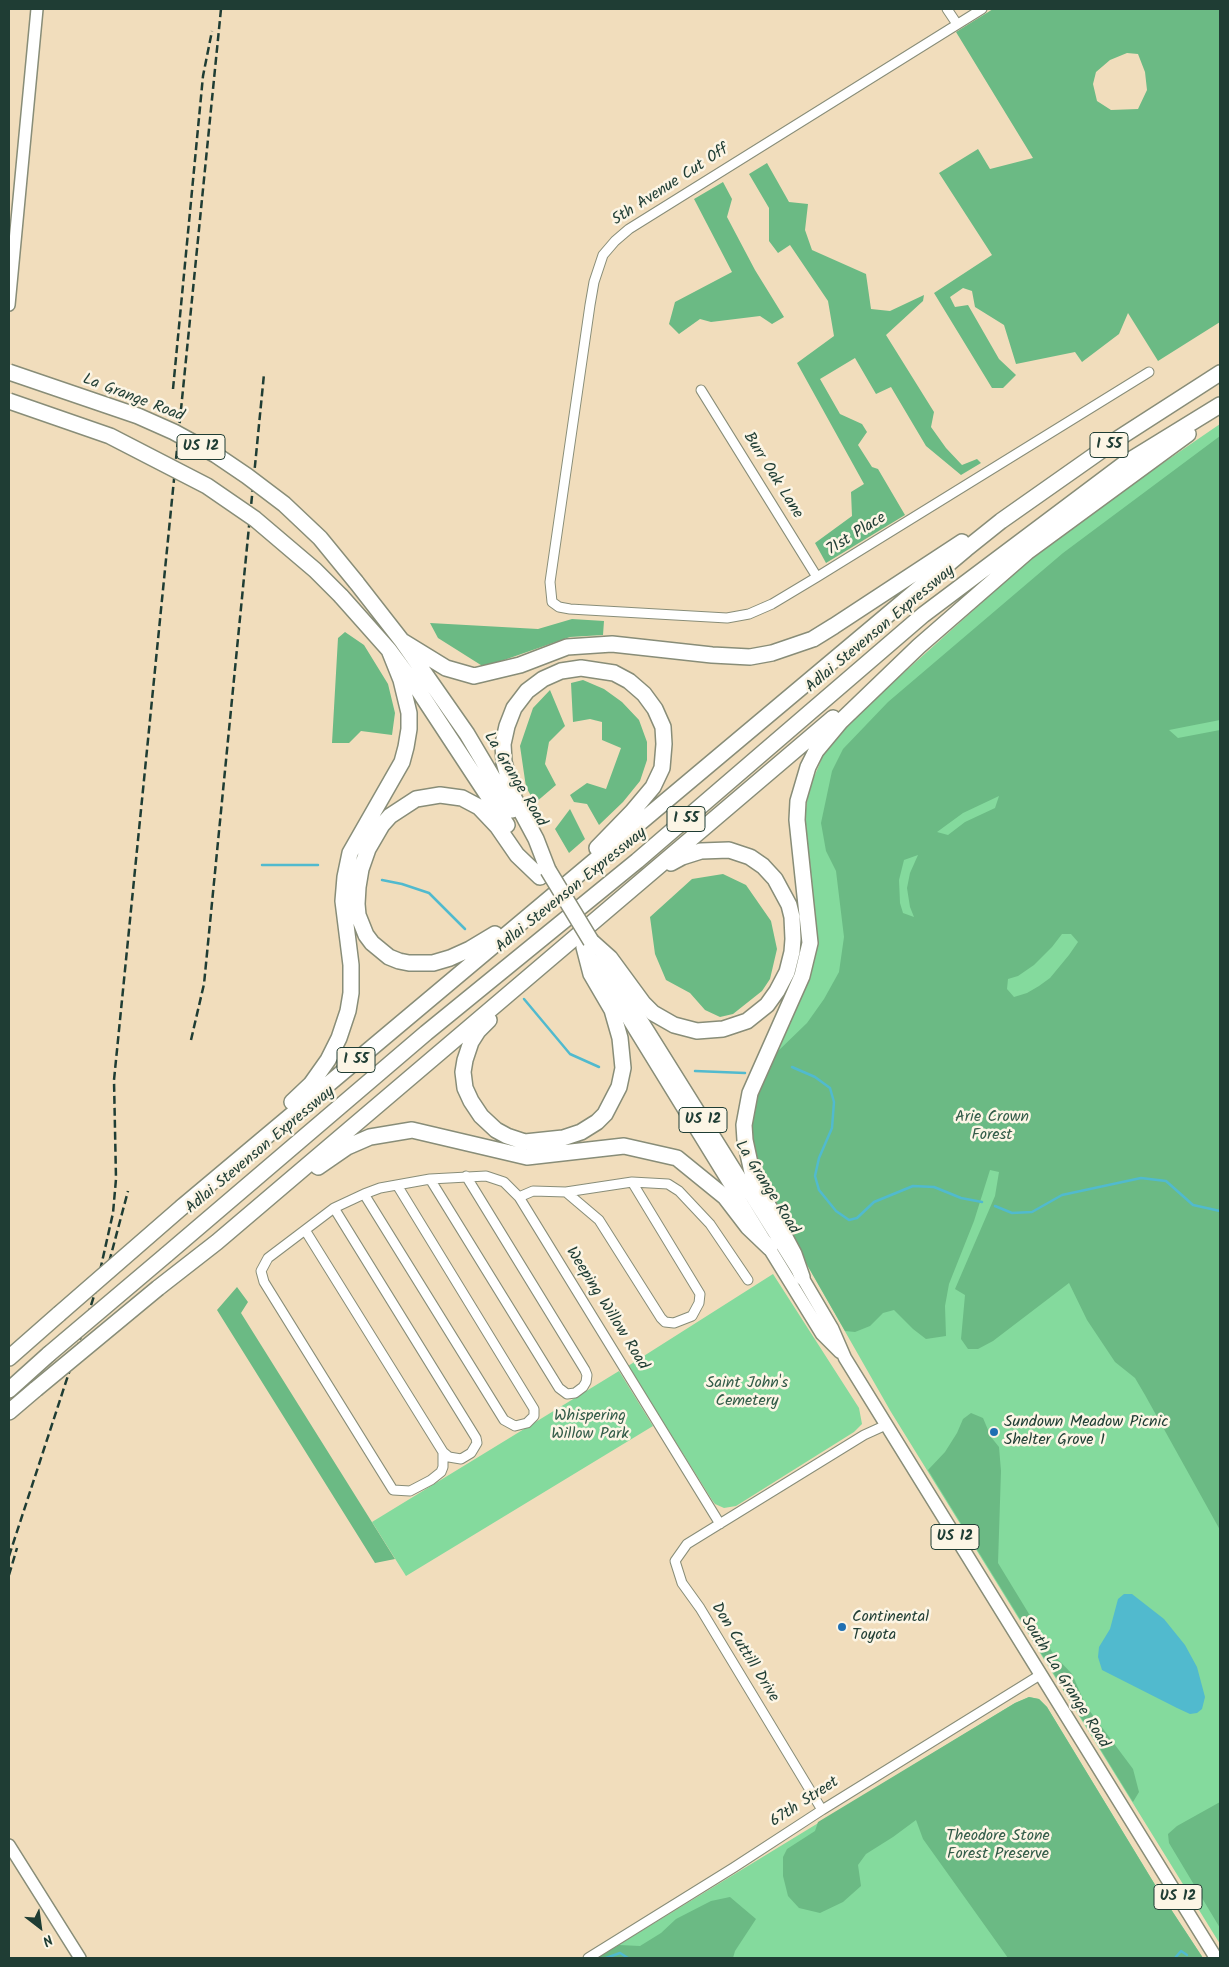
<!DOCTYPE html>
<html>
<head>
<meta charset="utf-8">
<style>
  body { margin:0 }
  #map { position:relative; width:1229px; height:1967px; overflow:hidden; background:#f1ddbc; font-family:Kalam,sans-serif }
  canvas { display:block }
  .frame { position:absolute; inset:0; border:10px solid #1f3d34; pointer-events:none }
  .north { position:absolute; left:15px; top:1902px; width:50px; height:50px; -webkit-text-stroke:4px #fcf5e5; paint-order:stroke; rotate:150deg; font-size:14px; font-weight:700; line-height:20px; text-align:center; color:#1f3d34 }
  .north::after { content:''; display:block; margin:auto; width:18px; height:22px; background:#1f3d34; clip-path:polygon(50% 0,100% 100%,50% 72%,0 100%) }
</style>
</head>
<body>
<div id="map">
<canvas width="1229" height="1967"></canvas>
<div class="frame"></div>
<div class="north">N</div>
</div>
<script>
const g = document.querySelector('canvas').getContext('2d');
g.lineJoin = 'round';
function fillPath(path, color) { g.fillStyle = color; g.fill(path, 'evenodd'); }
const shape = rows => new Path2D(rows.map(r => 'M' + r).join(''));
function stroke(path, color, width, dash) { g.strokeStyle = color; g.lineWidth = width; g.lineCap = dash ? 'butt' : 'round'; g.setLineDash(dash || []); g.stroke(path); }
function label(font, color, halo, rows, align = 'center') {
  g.font = font + ' Kalam,sans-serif'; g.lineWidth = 5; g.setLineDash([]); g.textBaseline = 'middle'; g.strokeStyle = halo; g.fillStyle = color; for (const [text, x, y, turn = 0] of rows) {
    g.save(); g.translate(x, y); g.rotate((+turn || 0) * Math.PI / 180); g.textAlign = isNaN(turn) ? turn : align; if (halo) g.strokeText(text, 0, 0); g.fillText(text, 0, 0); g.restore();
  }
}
const green = shape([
  [1220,424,1220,1944,891,1412,782,1221,758,1090,806,984,818,945,805,815,809,789,825,751,840,730,1055,537],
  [773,1274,859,1408,862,1424,854,1432,736,1506,724,1508,715,1504,712,1500,628,1366],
  [619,1371,653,1426,406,1576,372,1522],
  [1029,1697,1039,1699,1047,1707,1157,1888,1203,1958,597,1958,1015,1703]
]);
const forest = shape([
  [993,9,1220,9,1220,322,1158,361,1128,313,1119,334,1082,362,1075,352,1016,364,1004,325,975,307,972,291,963,288,950,297,955,307,968,305,999,359,1016,375,1003,388,992,388,934,293,992,255,939,173,978,149,990,169,1033,158,956,32],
  [1127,53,1138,54,1145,72,1147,90,1138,109,1111,110,1097,101,1093,84,1096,72,1110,60],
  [767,163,789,202,808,204,805,230,812,250,866,274,871,309,890,311,924,295,923,301,886,335,934,412,931,427,946,448,962,465,977,459,981,463,961,475,926,446,891,387,876,394,855,358,820,379,840,414,862,424,867,432,858,445,872,467,878,469,905,515,826,563,815,543,852,516,851,492,864,484,797,363,834,336,828,301,790,245,778,253,769,241,769,208,749,174],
  [723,182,732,199,727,217,755,270,784,317,772,324,760,316,711,322,700,319,679,334,669,324,675,302,732,272,694,199],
  [1220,436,1220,720,1169,730,1178,738,1220,730,1220,1530,1145,1395,1135,1378,1115,1362,1087,1320,1069,1283,993,1341,978,1349,968,1349,961,1339,965,1295,955,1289,995,1196,999,1172,990,1170,974,1221,949,1284,945,1306,946,1336,926,1339,913,1329,894,1310,883,1313,870,1326,855,1332,845,1331,782,1221,758,1171,750,1117,758,1090,775,1054,807,1023,824,999,839,972,844,937,836,871,826,851,821,823,832,771,843,749,888,702,1063,553],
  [999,796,995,808,965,822,948,835,937,832,963,813],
  [918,855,910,873,907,888,910,907,914,917,903,913,900,903,899,880,904,860],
  [1062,934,1071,934,1078,942,1069,955,1050,978,1039,986,1027,993,1014,997,1007,989,1008,979,1018,976,1034,965,1052,947],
  [572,619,604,621,603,635,570,637,484,667,438,638,430,623,538,629],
  [345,632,364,645,388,684,395,713,392,735,361,731,349,743,332,743,338,638],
  [583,680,604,689,622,702,639,720,647,742,647,760,640,781,623,802,599,825,587,804,574,802,570,795,587,783,606,789,621,748,602,740,602,722,590,719,573,722,571,683],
  [550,690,565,726,549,742,545,764,556,785,535,803,526,787,520,746,533,708],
  [570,809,585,839,569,853,555,829],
  [723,874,746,885,771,921,777,949,770,979,762,991,733,1014,720,1017,705,1010,690,993,666,980,655,954,650,917,692,879],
  [237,1287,248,1302,241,1313,395,1559,375,1563,217,1310],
  [971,1413,983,1418,991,1437,999,1447,1001,1471,998,1563,1054,1655,1072,1674,1086,1706,1133,1769,1139,1792,1133,1802,928,1470,945,1452,957,1433,963,1419],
  [1029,1697,1039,1699,1047,1707,1157,1888,1203,1958,1008,1958,923,1839,916,1820,893,1837,866,1854,858,1865,861,1886,843,1902,820,1913,799,1908,788,1896,783,1876,783,1857,787,1849,815,1831,818,1822,1015,1703],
  [1220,1802,1220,1928,1169,1843,1168,1834,1177,1826],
  [730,1897,756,1919,735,1951,733,1958,597,1958,619,1945,640,1946,661,1933,676,1919,711,1901]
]);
const water = shape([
  [1124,1594,1132,1594,1164,1619,1185,1645,1197,1667,1205,1697,1202,1709,1197,1713,1190,1714,1177,1708,1102,1670,1098,1657,1099,1647,1110,1629,1118,1599]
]);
const stream = shape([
  [262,865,318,865],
  [382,880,402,884,429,893,465,929],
  [524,999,570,1054,599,1067],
  [792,1067,815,1077,830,1088,834,1102,832,1128,819,1158,815,1176,819,1190,836,1211,849,1220,857,1218,874,1202,913,1186,934,1187,961,1198,982,1202],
  [695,1071,745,1073],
  [995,1206,1012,1213,1032,1212,1062,1195,1141,1178,1166,1181,1193,1205,1220,1211],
  [606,1958,620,1953,628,1958],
  [1175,1958,1181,1951,1187,1955]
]);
const street = shape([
  [947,9,957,24],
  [982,9,629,229,615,241,603,255,594,282,590,305,550,582,552,602,559,607,570,609,727,618,749,614,772,604,817,577,1149,372],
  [701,390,817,577],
  [430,1179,559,1388,567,1394,575,1393,583,1387,586,1382,587,1375,585,1370,466,1176],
  [566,1192,632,1182,668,1184,679,1191,710,1224,748,1280],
  [364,1194,504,1420,515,1426,527,1423,534,1416,534,1409,397,1185],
  [519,1197,533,1191,566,1192,599,1220,661,1318,665,1322,674,1323,692,1316,699,1303,700,1294,632,1182],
  [334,1208,476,1438,477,1443,471,1453,461,1459,449,1457,443,1452,443,1467,441,1472,431,1480,410,1491,393,1490,264,1282,261,1271,268,1258,305,1230,334,1208,364,1194,380,1188,430,1179,486,1176,504,1182,519,1197,720,1524],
  [305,1230,443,1452],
  [822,1810,700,1608,682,1583,675,1561,687,1544,864,1435,886,1425],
  [588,1958,733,1868,822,1810,1040,1675]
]);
const secondary = shape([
  [9,305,37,9],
  [9,1845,80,1958]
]);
const primary = shape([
  [589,955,822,1334,840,1352],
  [602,957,802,1277,832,1328,845,1358,1216,1958]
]);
const highway = shape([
  [356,582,402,641,467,734,512,810],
  [341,596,389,650,415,685,507,825],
  [402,641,446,668,474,676,520,665,567,647,612,644,712,655,750,657,772,653,813,639,834,626,962,542],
  [548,870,536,839,514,798,504,762,503,744,507,726,514,708,527,691,543,679,561,671,581,668,614,673,629,681,644,694,655,709,663,727,664,744,662,768,653,787,632,812,597,848],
  [495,934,470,949,450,958,433,963,409,963,399,961,389,957,372,943,366,935,358,915,357,904,358,887,361,869,368,849,382,825,390,816,416,799,440,795,462,798,479,807,497,826,517,855,540,877],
  [591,941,610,958,643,1003,653,1013,674,1025,697,1031,723,1029,747,1021,767,1005,777,991,787,972,792,952,793,939,792,917,789,905,775,879,763,866,750,857,729,850,701,851,682,857,671,863],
  [489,1020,478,1031,471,1042,465,1060,463,1072,465,1088,471,1101,481,1116,496,1130,507,1136,525,1142,563,1138,581,1132,597,1122,605,1114,619,1087,623,1068,620,1038,612,1010,591,974,584,947],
  [292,1102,311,1084,328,1060,339,1038,348,1011,351,993,351,965,343,901,345,877,350,853,402,762,406,747,409,729,409,713,401,680,389,650],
  [318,1167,347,1147,370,1137,412,1130,527,1157,624,1146,677,1158,725,1197,748,1227,770,1248],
  [182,1207,966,549,1001,521,1119,438,1220,373],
  [166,1255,426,1033,637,861,923,615,1124,464,1220,405],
  [802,1277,794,1254,753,1177,745,1140,744,1125,750,1093,802,976,810,943,797,820,798,801,808,767,816,751,841,721,919,646,1027,552,1188,434],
  [158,1288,217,1242,833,718],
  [9,1358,59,1314],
  [9,1390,49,1354],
  [9,1412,36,1389]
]);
const rail = shape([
  [173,389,203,76,212,31],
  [191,1040,204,984,264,374],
  [103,1285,128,1191],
  [9,1556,95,1293,113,1213,116,1179,114,1080,221,9],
  [9,1575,17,1548]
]);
const highwayBridge = shape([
  [9,372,138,416,174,432,216,455,247,476,284,504,320,538,356,582],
  [9,401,110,436,207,486,255,519,315,570,341,596],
  [548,870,591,941],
  [59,1314,182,1207],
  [49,1354,166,1255],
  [36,1389,158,1288]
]);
const markers = [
  [994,1432,5,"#1f6fb2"],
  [842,1627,5,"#1f6fb2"]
];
const shields = [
  [1109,445,38],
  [201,447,48],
  [686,819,38],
  [356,1060,38],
  [703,1120,48],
  [955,1537,48],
  [1178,1897,48]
];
const shieldNames = [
  ["I 55",1109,445],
  ["US 12",201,447],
  ["I 55",686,819],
  ["I 55",356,1060],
  ["US 12",703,1120],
  ["US 12",955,1537],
  ["US 12",1178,1897]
];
const streetNames = [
  ["5th Avenue Cut Off",671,186,-33],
  ["La Grange Road",133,399,21],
  ["Burr Oak Lane",772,476,58],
  ["71st Place",857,535,-32],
  ["Adlai Stevenson Expressway",881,630,-40],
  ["La Grange Road",514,780,59],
  ["Adlai Stevenson Expressway",572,891,-39],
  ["Adlai Stevenson Expressway",261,1151,-40],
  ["La Grange Road",766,1188,58],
  ["Weeping Willow Road",606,1309,58],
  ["Don Cuttill Drive",744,1653,58],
  ["South La Grange Road",1064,1683,58],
  ["67th Street",805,1803,-33]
];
const parkNames = [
  ["Arie Crown",992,1118],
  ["Forest",992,1136],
  ["Saint John's",747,1384],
  ["Cemetery",747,1402],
  ["Whispering",590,1417],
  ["Willow Park",590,1435],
  ["Theodore Stone",998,1837],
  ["Forest Preserve",998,1855]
];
const poiNames = [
  ["Sundown Meadow Picnic",1004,1423],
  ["Shelter Grove 1",1004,1441],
  ["Continental",852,1618],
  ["Toyota",852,1636]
];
fillPath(green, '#84da9d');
fillPath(forest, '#6bba84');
fillPath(water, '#51bace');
stroke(stream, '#51bace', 2.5);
stroke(street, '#888d78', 11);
stroke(secondary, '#888d78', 14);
stroke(primary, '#888d78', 15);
stroke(highway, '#888d78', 18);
stroke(street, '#fff', 9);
stroke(secondary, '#fff', 11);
stroke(primary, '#fff', 12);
stroke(highway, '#fff', 15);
stroke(rail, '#1f3d34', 2.5, [8, 4]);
stroke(highwayBridge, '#888d78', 18, []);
stroke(highwayBridge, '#fff', 15);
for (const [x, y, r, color] of markers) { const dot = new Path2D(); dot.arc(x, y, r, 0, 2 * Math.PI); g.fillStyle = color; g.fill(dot); stroke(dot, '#fcf5e5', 2); }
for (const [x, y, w] of shields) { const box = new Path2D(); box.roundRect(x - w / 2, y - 12.5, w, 25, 4); g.fillStyle = '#fcf5e5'; g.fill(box); stroke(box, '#1f3d34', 1); }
label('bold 15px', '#1f3d34', null, shieldNames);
label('16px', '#1f3d34', '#fcf5e5', streetNames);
label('16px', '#335c49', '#fcf5e5', parkNames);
label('16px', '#1f3d34', '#fcf5e5', poiNames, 'left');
</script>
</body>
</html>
